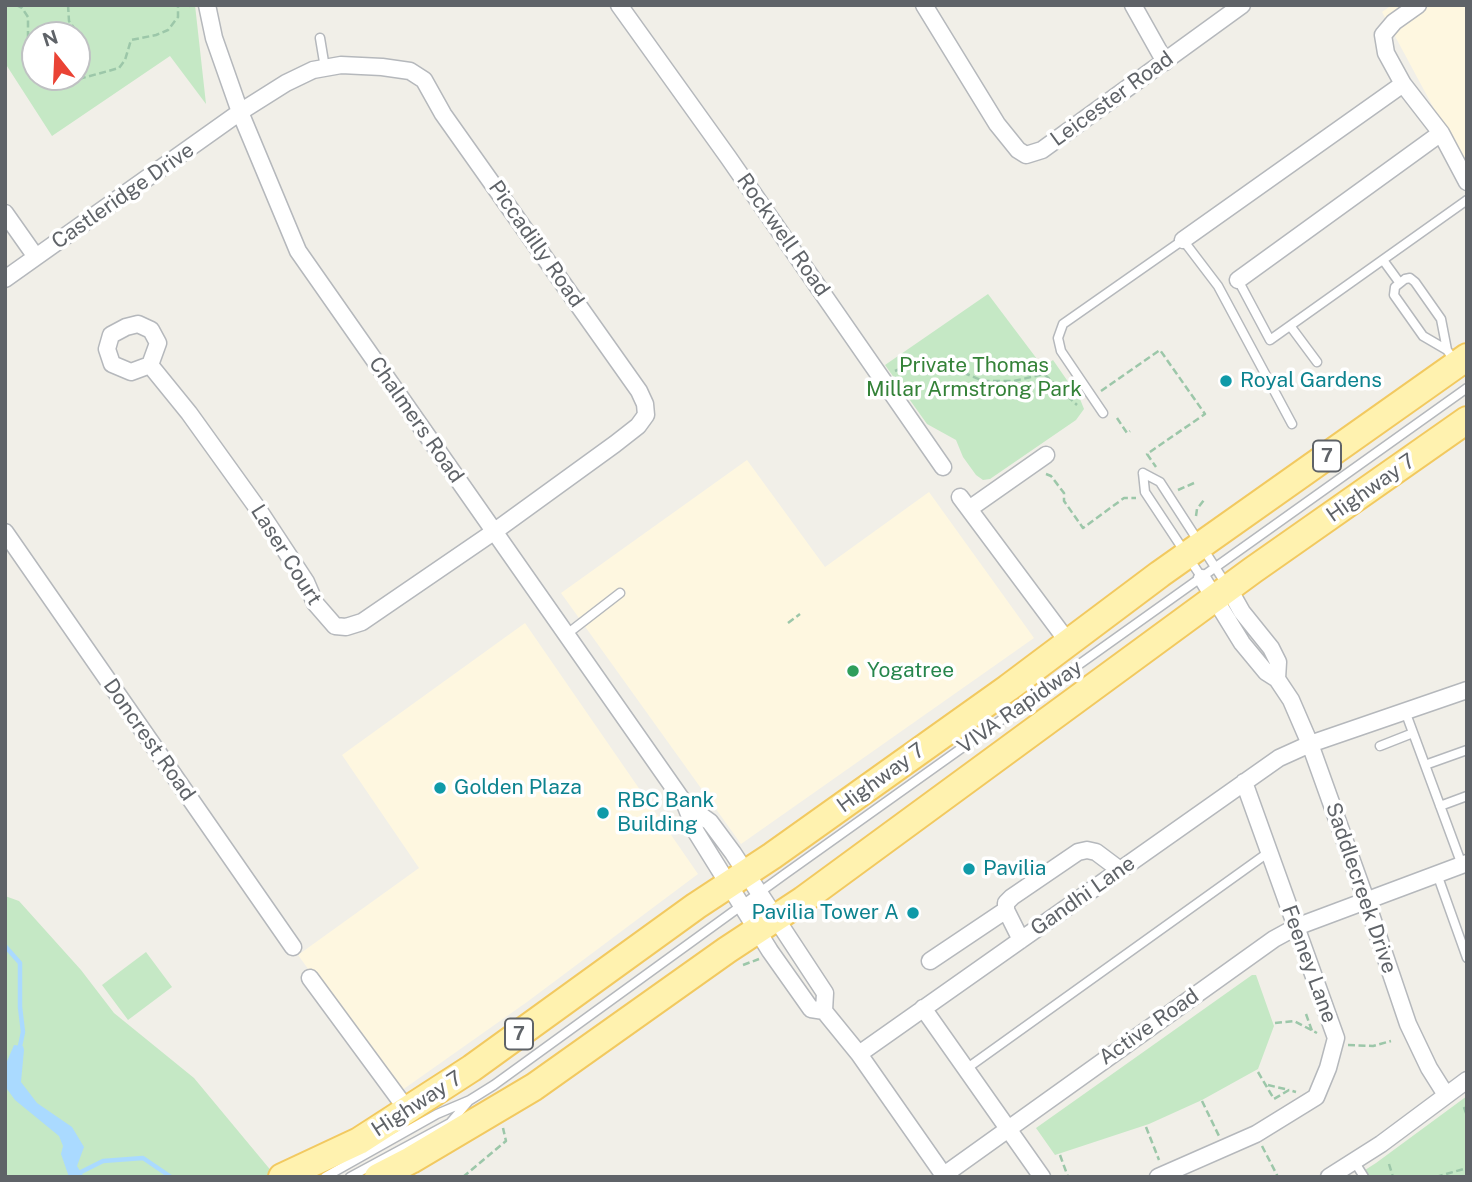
<!DOCTYPE html>
<html>
<head>
<meta charset="utf-8">
<style>
  body { margin:0 }
  #map { position:relative; width:1472px; height:1182px; overflow:hidden; background:#f1efe8; font-family:"Public Sans",sans-serif }
  canvas { display:block }
  .frame { position:absolute; inset:0; border:7px solid #5f6368; pointer-events:none }
  .north { position:absolute; left:21px; top:21px; width:70px; height:70px; box-sizing:border-box; background:#fff; border:2px solid #bfc1c3; border-radius:50%; rotate:342deg; font-size:19px; font-weight:700; line-height:28px; text-align:center; color:#5f6368 }
  .north::after { content:''; display:block; margin:auto; width:24px; height:32px; background:#ea4335; clip-path:polygon(50% 0,100% 100%,50% 72%,0 100%) }
</style>
</head>
<body>
<div id="map">
<canvas width="1472" height="1182"></canvas>
<div class="frame"></div>
<div class="north">N</div>
</div>
<script>
const g = document.querySelector('canvas').getContext('2d');
g.lineJoin = 'round';
function fillPath(path, color) { g.fillStyle = color; g.fill(path, 'evenodd'); }
const shape = rows => new Path2D(rows.map(r => 'M' + r).join(''));
function stroke(path, color, width, dash) { g.strokeStyle = color; g.lineWidth = width; g.lineCap = dash ? 'butt' : 'round'; g.setLineDash(dash || []); g.stroke(path); }
function label(font, color, halo, rows, align = 'center') {
  g.font = font + ' "Public Sans",sans-serif'; g.lineWidth = 7; g.setLineDash([]); g.textBaseline = 'middle'; g.strokeStyle = halo; g.fillStyle = color; for (const [text, x, y, turn = 0] of rows) {
    g.save(); g.translate(x, y); g.rotate((+turn || 0) * Math.PI / 180); g.textAlign = isNaN(turn) ? turn : align; if (halo) g.strokeText(text, 0, 0); g.fillText(text, 0, 0); g.restore();
  }
}
const commercial = shape([
  [1392,5,1467,5,1467,170,1382,12],
  [747,460,825,567,929,492,1034,638,741,844,561,593],
  [525,623,698,874,527,1002,398,1093,298,955,419,868,342,755]
]);
const green = shape([
  [5,5,195,5,206,104,170,56,52,136,5,63],
  [77,35,77,77,35,77,35,35],
  [988,294,1043,367,1053,360,1080,399,1084,409,1076,420,990,479,983,480,976,475,963,457,956,440,927,424,885,365],
  [5,896,19,901,81,970,114,1013,194,1078,273,1173,265,1177,5,1177],
  [146,952,172,987,128,1020,102,985],
  [1252,975,1256,975,1274,1026,1258,1069,1202,1100,1149,1124,1055,1155,1036,1128],
  [1467,1096,1467,1177,1354,1177,1376,1163]
]);
const water = shape([
  [14,1045,23,1046,24,1050,21,1082,37,1103,72,1127,84,1147,77,1166,84,1177,69,1177,61,1154,63,1146,59,1136,15,1100,7,1089,5,1066]
]);
const stream = shape([
  [5,946,20,963,20,1007,23,1032,20,1046],
  [77,1174,103,1161,143,1158,171,1177]
]);
const path = shape([
  [16,5,22,8,28,17,28,45,35,60],
  [68,5,69,21,74,28],
  [186,5,190,6],
  [58,77,79,79,119,68,125,60,131,40,156,35,168,30,178,17,178,5],
  [895,371,919,360,932,359,983,381,1014,381,1044,374,1077,405],
  [1101,391,1160,350,1205,414,1147,454,1156,467],
  [1117,418,1127,433,1130,431],
  [1046,474,1051,476,1064,493,1064,501,1083,528,1124,498,1136,498],
  [1178,490,1194,483],
  [1196,516,1197,509,1204,500],
  [788,623,800,614],
  [743,965,759,959],
  [1306,1014,1312,1031],
  [1275,1023,1294,1021,1317,1033],
  [1348,1045,1373,1046,1391,1041],
  [1258,1072,1274,1099,1289,1090,1296,1092],
  [1268,1085,1289,1090],
  [1202,1101,1219,1136],
  [1464,1107,1467,1116],
  [1146,1127,1159,1160],
  [1262,1146,1278,1177],
  [1060,1155,1068,1177],
  [1389,1164,1393,1177],
  [463,1177,506,1141,503,1128],
  [1436,1177,1467,1168]
]);
const service = shape([
  [320,38,325,68],
  [1383,260,1399,282],
  [1238,280,1270,340,1467,200],
  [1291,327,1317,362],
  [1447,350,1441,319,1415,282,1410,278,1405,279,1395,287,1394,295,1423,336,1447,350,1454,360],
  [1103,413,1061,351,1058,338,1063,324,1183,240,1218,286,1292,424],
  [1143,473,1160,482,1226,584],
  [1143,473,1145,492,1202,578],
  [567,634,620,593],
  [1405,711,1462,865],
  [1380,746,1413,733],
  [1425,765,1467,750],
  [1440,806,1467,796],
  [1437,874,1467,958],
  [966,1069,1269,852],
  [1354,1161,1364,1177],
  [325,1177,437,1114,470,1100,494,1085,785,874,1467,388],
  [350,1177,450,1123,468,1102]
]);
const minor = shape([
  [207,5,214,38,240,112,298,251,685,804,696,832,770,951,811,1009,824,1011],
  [619,5,728,157,943,467],
  [924,5,997,124,1018,150,1026,155,1042,150,1242,5],
  [1133,5,1165,62],
  [1403,84,1441,133,1467,182],
  [5,213,36,257],
  [1183,240,1403,84,1386,53,1383,35,1394,22,1418,5],
  [5,279,240,112,286,83,313,70,341,65,382,67,410,71,424,80,443,114,639,391,645,404,646,415,638,426,615,444,495,531,362,622,346,627,335,626,315,603,306,582,258,509,189,413,150,365,158,343,151,330,138,324,126,327,111,335,107,349,112,364,131,372,150,365],
  [1238,280,1441,133],
  [960,497,1068,642],
  [969,509,1046,455],
  [5,532,293,947],
  [1202,578,1242,643,1266,672,1277,679,1291,700,1310,744,1366,900,1408,1024,1429,1068,1446,1095],
  [1229,589,1242,612,1271,648,1278,662,1277,679],
  [685,804,710,822,733,853,825,993,824,1011,859,1054,945,1177],
  [1021,940,1006,910,1006,903,1012,897,1078,852,1087,850,1096,852,1120,870],
  [930,961,1006,910],
  [310,978,408,1111],
  [923,1008,1042,1177],
  [859,1054,1279,758,1310,744,1467,690],
  [944,1175,1274,939,1296,927,1467,863],
  [1158,1177,1256,1134,1316,1097,1328,1068,1336,1038,1244,782],
  [1329,1177,1381,1144,1467,1080]
]);
const primary = shape([
  [282,1177,359,1141,472,1068,696,906,772,856,1008,688,1160,574,1467,357],
  [378,1177,411,1160,534,1087,727,950,803,900,1253,570,1467,420]
]);
const markers = [
  [1226,381,7,"#0f9aa8"],
  [853,671,7,"#2e9e5b"],
  [440,788,7,"#0f9aa8"],
  [603,813,7,"#0f9aa8"],
  [969,869,7,"#0f9aa8"],
  [913,913,7,"#0f9aa8"]
];
const shields = [
  [1327,456,28],
  [519,1034,28]
];
const shieldNames = [
  ["7",1327,456],
  ["7",519,1034]
];
const streetNames = [
  ["Leicester Road",1112,99,-36],
  ["Castleridge Drive",123,196,-35],
  ["Rockwell Road",783,235,55],
  ["Piccadilly Road",536,244,55],
  ["Chalmers Road",416,420,55],
  ["Highway 7",1371,488,-35],
  ["Laser Court",286,555,58],
  ["VIVA Rapidway",1020,707,-35],
  ["Doncrest Road",149,740,55],
  ["Highway 7",881,778,-36],
  ["Saddlecreek Drive",1361,888,71],
  ["Gandhi Lane",1083,896,-35],
  ["Feeney Lane",1309,964,70],
  ["Active Road",1149,1027,-35],
  ["Highway 7",417,1104,-33]
];
const parkNames = [
  ["Private Thomas",974,366],
  ["Millar Armstrong Park",974,390]
];
const cultureNames = [
  ["Royal Gardens",1240,381],
  ["Golden Plaza",454,788],
  ["RBC Bank",617,801],
  ["Building",617,825],
  ["Pavilia",983,869],
  ["Pavilia Tower A",899,913,"right"]
];
const leisureNames = [
  ["Yogatree",867,671]
];
fillPath(commercial, '#fef7e0');
fillPath(green, '#c5e8c5');
fillPath(water, '#aadaff');
stroke(stream, '#aadaff', 4.5);
stroke(service, '#b5b8bc', 11);
stroke(minor, '#b5b8bc', 19);
stroke(primary, '#f2c960', 30);
stroke(path, '#9cc7a9', 2.5, [7, 3.5]);
stroke(service, '#fff', 8);
stroke(minor, '#fff', 16);
stroke(primary, '#fff2af', 26);
for (const [x, y, r, color] of markers) { const dot = new Path2D(); dot.arc(x, y, r, 0, 2 * Math.PI); g.fillStyle = color; g.fill(dot); stroke(dot, '#fff', 2.5); }
for (const [x, y, w] of shields) { const box = new Path2D(); box.roundRect(x - w / 2, y - 15.5, w, 31, 5); g.fillStyle = '#fff'; g.fill(box); stroke(box, '#5f6368', 2); }
label('bold 19px', '#5f6368', null, shieldNames);
label('21px', '#5f6368', '#fff', streetNames);
label('21px', '#348238', '#fff', parkNames);
label('21px', '#0d838f', '#fff', cultureNames, 'left');
label('21px', '#27864d', '#fff', leisureNames, 'left');
</script>
</body>
</html>
